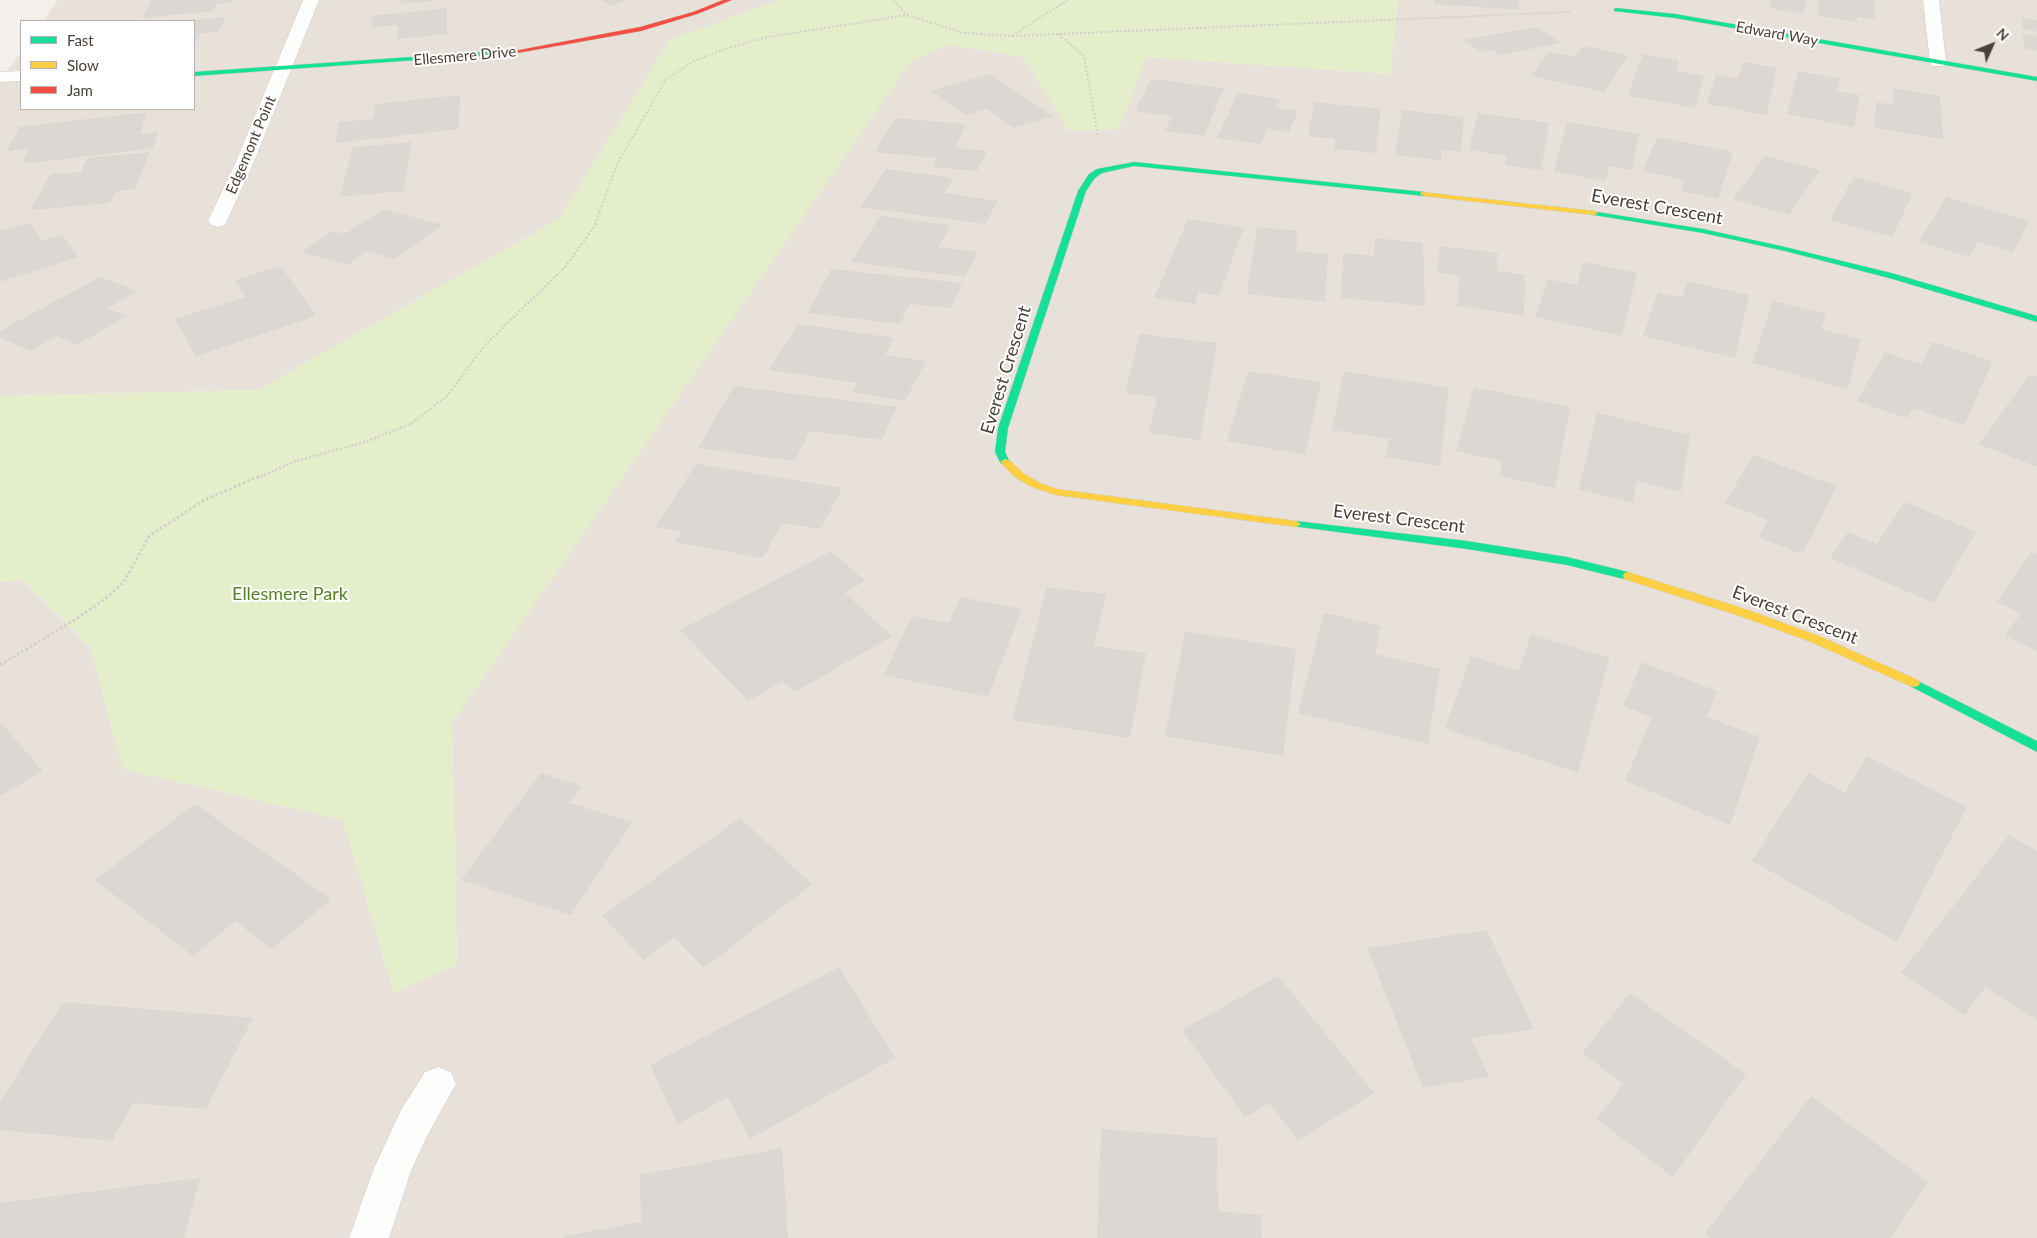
<!DOCTYPE html>
<html>
<head>
<meta charset="utf-8">
<style>
  body { margin:0 }
  #map { position:relative; width:2037px; height:1238px; overflow:hidden; background:#f3f0ec; font-family:Lato,sans-serif }
  canvas { display:block }
  .legend { position:absolute; left:20px; top:20px; width:175px; height:90px; box-sizing:border-box; background:#fff; border:1px solid #b7b2af; margin:0; padding:6px 9px; list-style:none; font-size:15px; color:#4a3f36 }
  .legend li { display:flex; align-items:center; gap:10px; height:25px }
  .legend b { width:25px; border:1px solid #b7b2af }
  .north { position:absolute; left:1967px; top:20px; width:50px; height:50px; -webkit-text-stroke:4px #fff; paint-order:stroke; rotate:46deg; font-size:14px; font-weight:700; line-height:20px; text-align:center; color:#4a3f36 }
  .north::after { content:''; display:block; margin:auto; width:18px; height:22px; background:#4a3f36; clip-path:polygon(50% 0,100% 100%,50% 72%,0 100%) }
</style>
</head>
<body>
<div id="map">
<canvas width="2037" height="1238"></canvas>
<ul class="legend">
<li><b style="height:6px;background:#16e098"></b>Fast</li>
<li><b style="height:6px;background:#ffcf43"></b>Slow</li>
<li><b style="height:6px;background:#f24e42"></b>Jam</li>
</ul>
<div class="north">N</div>
</div>
<script>
const g = document.querySelector('canvas').getContext('2d');
g.lineJoin = 'round';
function fillPath(path, color) { g.fillStyle = color; g.fill(path, 'evenodd'); }
const shape = rows => new Path2D(rows.map(r => 'M' + r).join(''));
function stroke(path, color, width, dash) { g.strokeStyle = color; g.lineWidth = width; g.lineCap = dash ? 'butt' : 'round'; g.setLineDash(dash || []); g.stroke(path); }
function label(font, color, halo, rows, align = 'center') {
  g.font = font + ' Lato,sans-serif'; g.lineWidth = 4; g.setLineDash([]); g.textBaseline = 'middle'; g.strokeStyle = halo; g.fillStyle = color; for (const [text, x, y, turn = 0] of rows) {
    g.save(); g.translate(x, y); g.rotate((+turn || 0) * Math.PI / 180); g.textAlign = isNaN(turn) ? turn : align; if (halo) g.strokeText(text, 0, 0); g.fillText(text, 0, 0); g.restore();
  }
}
const residential = shape([
  [58,0,779,0,670,40,559,219,258,390,0,396,0,81,21,52,21,109,194,109,194,21,43,21],
  [1398,0,2037,0,2037,1238,0,1238,0,582,23,580,90,647,123,769,343,820,394,993,457,964,452,723,912,59,951,45,1023,57,1069,131,1147,57,1390,74]
]);
const green = shape([
  [779,0,1398,0,1390,74,1147,57,1119,129,1069,131,1023,57,951,45,912,60,452,723,457,964,394,993,343,820,123,769,90,647,23,580,0,582,0,396,258,390,559,219,670,40]
]);
const building = shape([
  [151,0,234,0,233,2,216,4,213,11,143,18],
  [401,0,431,0,431,1,401,4],
  [601,0,629,0,611,6],
  [1434,0,1518,0,1520,10,1434,4],
  [1771,0,1807,0,1804,14,1769,8],
  [1819,0,1874,0,1875,19,1857,17,1857,22,1818,16],
  [447,8,447,34,397,39,398,25,371,27,372,16],
  [226,17,218,32,201,33,194,46,194,21,179,21],
  [2021,18,2037,20,2037,32,2023,29],
  [1536,27,1561,43,1499,55,1492,50,1481,52,1464,40],
  [2023,34,2037,37,2037,51,2024,48],
  [1583,46,1628,55,1604,92,1531,76,1549,52,1575,57],
  [1643,54,1679,60,1676,71,1704,76,1695,108,1628,96],
  [1743,62,1777,68,1766,115,1707,104,1716,74,1738,78],
  [1798,71,1840,79,1837,91,1860,95,1854,127,1787,114],
  [989,74,1053,116,1014,128,987,109,966,115,931,91],
  [1151,79,1224,88,1204,136,1165,131,1172,116,1135,111],
  [1893,88,1940,96,1943,139,1875,128,1876,102,1894,105],
  [1238,93,1280,99,1276,108,1298,111,1289,132,1268,129,1261,144,1217,138],
  [460,95,459,129,335,143,339,122,373,119,375,104],
  [1314,102,1381,109,1376,153,1334,149,1335,139,1308,136],
  [1402,110,1464,117,1461,152,1442,150,1441,160,1395,155],
  [147,112,140,134,158,132,153,148,22,164,29,148,7,151,19,127],
  [1478,113,1549,123,1541,170,1505,165,1507,156,1469,150],
  [895,118,966,124,955,148,987,151,977,171,933,167,937,158,875,152],
  [1567,122,1639,134,1632,170,1609,166,1606,181,1554,172],
  [1657,137,1733,152,1718,199,1681,191,1685,180,1643,171],
  [412,142,403,191,340,197,353,147],
  [150,152,135,189,116,191,110,203,30,210,51,174,81,172,87,158],
  [1765,156,1820,170,1789,215,1733,199],
  [886,169,954,178,944,193,998,201,985,224,860,207],
  [1854,177,1913,193,1892,237,1830,220],
  [1946,197,2029,221,2013,252,1978,242,1970,257,1919,242],
  [383,209,443,225,394,259,367,251,347,265,301,252,333,231,345,234],
  [880,216,951,225,938,247,978,252,965,277,851,262],
  [1188,219,1244,227,1219,296,1199,292,1195,304,1154,298],
  [30,223,42,241,63,235,78,257,0,282,0,231],
  [1257,227,1298,231,1296,251,1328,254,1325,302,1247,294],
  [1375,238,1423,243,1425,306,1341,298,1343,253,1374,256],
  [1440,246,1498,253,1497,271,1525,275,1524,315,1457,306,1460,276,1437,272],
  [1583,262,1637,273,1622,336,1535,317,1548,279,1577,285],
  [281,266,316,316,196,356,175,319,246,297,235,280],
  [831,269,962,283,952,308,909,304,900,324,808,313],
  [100,277,137,291,107,309,127,316,77,345,57,336,31,351,0,338,0,331],
  [1687,281,1749,295,1735,358,1643,336,1658,292,1682,298],
  [1773,301,1826,314,1821,329,1860,339,1848,389,1752,363],
  [799,324,894,338,885,355,926,361,905,401,852,392,857,383,769,370],
  [1140,334,1217,343,1200,440,1149,433,1157,397,1125,393],
  [1932,342,1993,361,1964,425,1913,408,1907,418,1857,401,1885,352,1921,364],
  [1248,371,1321,382,1305,455,1227,441],
  [1344,371,1449,388,1440,466,1386,457,1389,439,1332,430],
  [2030,374,2037,377,2037,467,1979,444],
  [734,386,897,407,882,440,810,431,795,461,698,448],
  [1474,387,1570,407,1555,488,1499,476,1502,461,1456,451],
  [1597,413,1690,435,1681,492,1637,481,1633,503,1579,489],
  [1753,455,1837,486,1802,554,1758,537,1768,520,1725,503],
  [696,464,842,488,821,529,782,523,763,558,675,542,682,531,655,527],
  [1905,502,1976,532,1934,603,1830,558,1848,532,1877,544],
  [831,551,865,581,845,593,892,636,795,692,783,681,748,701,680,630],
  [2032,551,2037,554,2037,651,2005,636,2021,613,1997,602],
  [1047,587,1106,594,1094,646,1146,653,1130,738,1012,720],
  [960,597,1022,609,988,697,884,675,912,616,949,623],
  [1324,613,1381,626,1375,654,1440,669,1428,744,1298,713],
  [1185,631,1296,649,1283,756,1165,736],
  [1531,634,1609,658,1578,773,1445,729,1471,656,1519,671],
  [1642,662,1717,691,1707,717,1760,737,1730,825,1625,781,1652,717,1623,706],
  [0,722,43,771,0,796],
  [1867,756,1967,807,1897,942,1752,861,1808,773,1845,793],
  [541,773,582,786,569,803,633,822,571,915,461,880],
  [195,804,331,899,272,949,235,921,193,956,95,880],
  [740,818,812,884,704,968,674,937,644,960,602,916],
  [2009,835,2037,851,2037,1020,1985,987,1965,1015,1901,973],
  [1487,930,1534,1029,1471,1038,1489,1077,1423,1088,1367,948],
  [839,967,895,1058,750,1139,728,1097,678,1124,650,1065],
  [1278,976,1374,1093,1298,1141,1270,1103,1245,1117,1182,1030],
  [1630,993,1746,1074,1673,1177,1597,1119,1623,1084,1582,1053],
  [63,1002,253,1018,206,1109,133,1103,112,1141,0,1130,0,1102],
  [1811,1096,1928,1182,1890,1238,1711,1238,1705,1233],
  [1101,1129,1217,1138,1218,1211,1261,1215,1262,1238,1097,1238],
  [782,1148,788,1238,565,1238,565,1236,641,1222,640,1175],
  [200,1178,184,1238,0,1238,0,1203]
]);
const pathFar2 = shape([
  [893,0,907,15],
  [1058,34,1084,56,1098,137],
  [1012,36,1570,12],
  [600,211,617,164,666,79,694,61,728,48,768,37,907,15,964,33,1011,36,1068,0]
]);
const pathFar1 = shape([
  [257,478,296,461,365,442,412,423,446,397,484,346,566,266,595,225,600,210]
]);
const path = shape([
  [0,665,78,618,106,598,124,582,149,536,204,500,259,476]
]);
const street = shape([
  [303,0,319,0,253,164,225,225,218,227,211,225,208,221,235,164,303,0],
  [1923,0,1939,0,1946,62,1944,66,1932,66,1930,62,1923,0],
  [21,71,21,81,0,82,0,72,21,71],
  [438,1067,451,1072,456,1084,427,1136,411,1171,389,1238,349,1238,374,1168,401,1110,425,1072,438,1067]
]);
const fast = shape([
  [1616,8,1675,14,2037,77,2037,81,1675,18,1614,11,1614,9,1616,8],
  [512,50,515,52,514,53,194,76,194,72,512,50],
  [1134,162,1424,192,1428,194,1424,196,1134,166,1102,173,1095,178,1086,191,1008,428,1005,452,1010,462,1009,464,1001,464,995,452,998,428,1078,191,1089,174,1097,169,1134,162],
  [1591,211,1703,229,1785,247,1895,274,2037,316,2037,322,1889,278,1785,251,1703,233,1594,215,1591,215,1591,211],
  [1296,521,1467,541,1567,557,1628,572,1633,576,1628,580,1567,565,1467,549,1292,526,1291,524,1296,521],
  [1914,679,2037,741,2037,752,1910,686,1908,683,1910,680,1914,679]
]);
const slow = shape([
  [1421,192,1594,211,1598,213,1594,215,1424,196,1420,194,1421,192],
  [1005,459,1009,460,1023,473,1040,483,1057,489,1296,521,1301,524,1296,527,1056,495,1032,487,1015,477,1000,462,1005,459],
  [1628,572,1748,610,1819,636,1918,680,1920,683,1918,686,1914,687,1910,686,1811,642,1740,616,1624,579,1623,576,1624,573,1628,572]
]);
const jam = shape([
  [723,0,732,0,697,14,641,31,512,54,509,52,640,27,693,12,723,0]
]);
const farStreetnames = [
  ["Edward Way",1777,34,10],
  ["Ellesmere Drive",465,56,-5],
  ["Edgemont Point",251,145,-67]
];
const streetNames = [
  ["Everest Crescent",1657,207,10],
  ["Everest Crescent",1006,370,-73],
  ["Everest Crescent",1399,519,7],
  ["Everest Crescent",1795,615,21]
];
const parkNames = [
  ["Ellesmere Park",290,594]
];
fillPath(residential, '#e7e1d9');
fillPath(green, '#e5eeca');
fillPath(building, '#dbd7d2');
stroke(street, '#cfccc8', 1);
stroke(fast, '#d4cdc4', 1);
stroke(slow, '#d4cdc4', 1);
stroke(jam, '#d4cdc4', 1);
stroke(pathFar2, '#d3cfcb', 2, [2, 2]);
stroke(pathFar1, '#d3cfcb', 2.5, [2, 2]);
stroke(path, '#d3cfcb', 3, [2.5, 2.5]);
fillPath(street, '#fdfdfc');
fillPath(fast, '#16e098');
fillPath(slow, '#ffcf43');
fillPath(jam, '#f24e42');
label('15px', '#4a3f36', '#fff', farStreetnames);
label('18px', '#4a3f36', '#fff', streetNames);
label('18px', '#568124', '#fff', parkNames);
</script>
</body>
</html>
